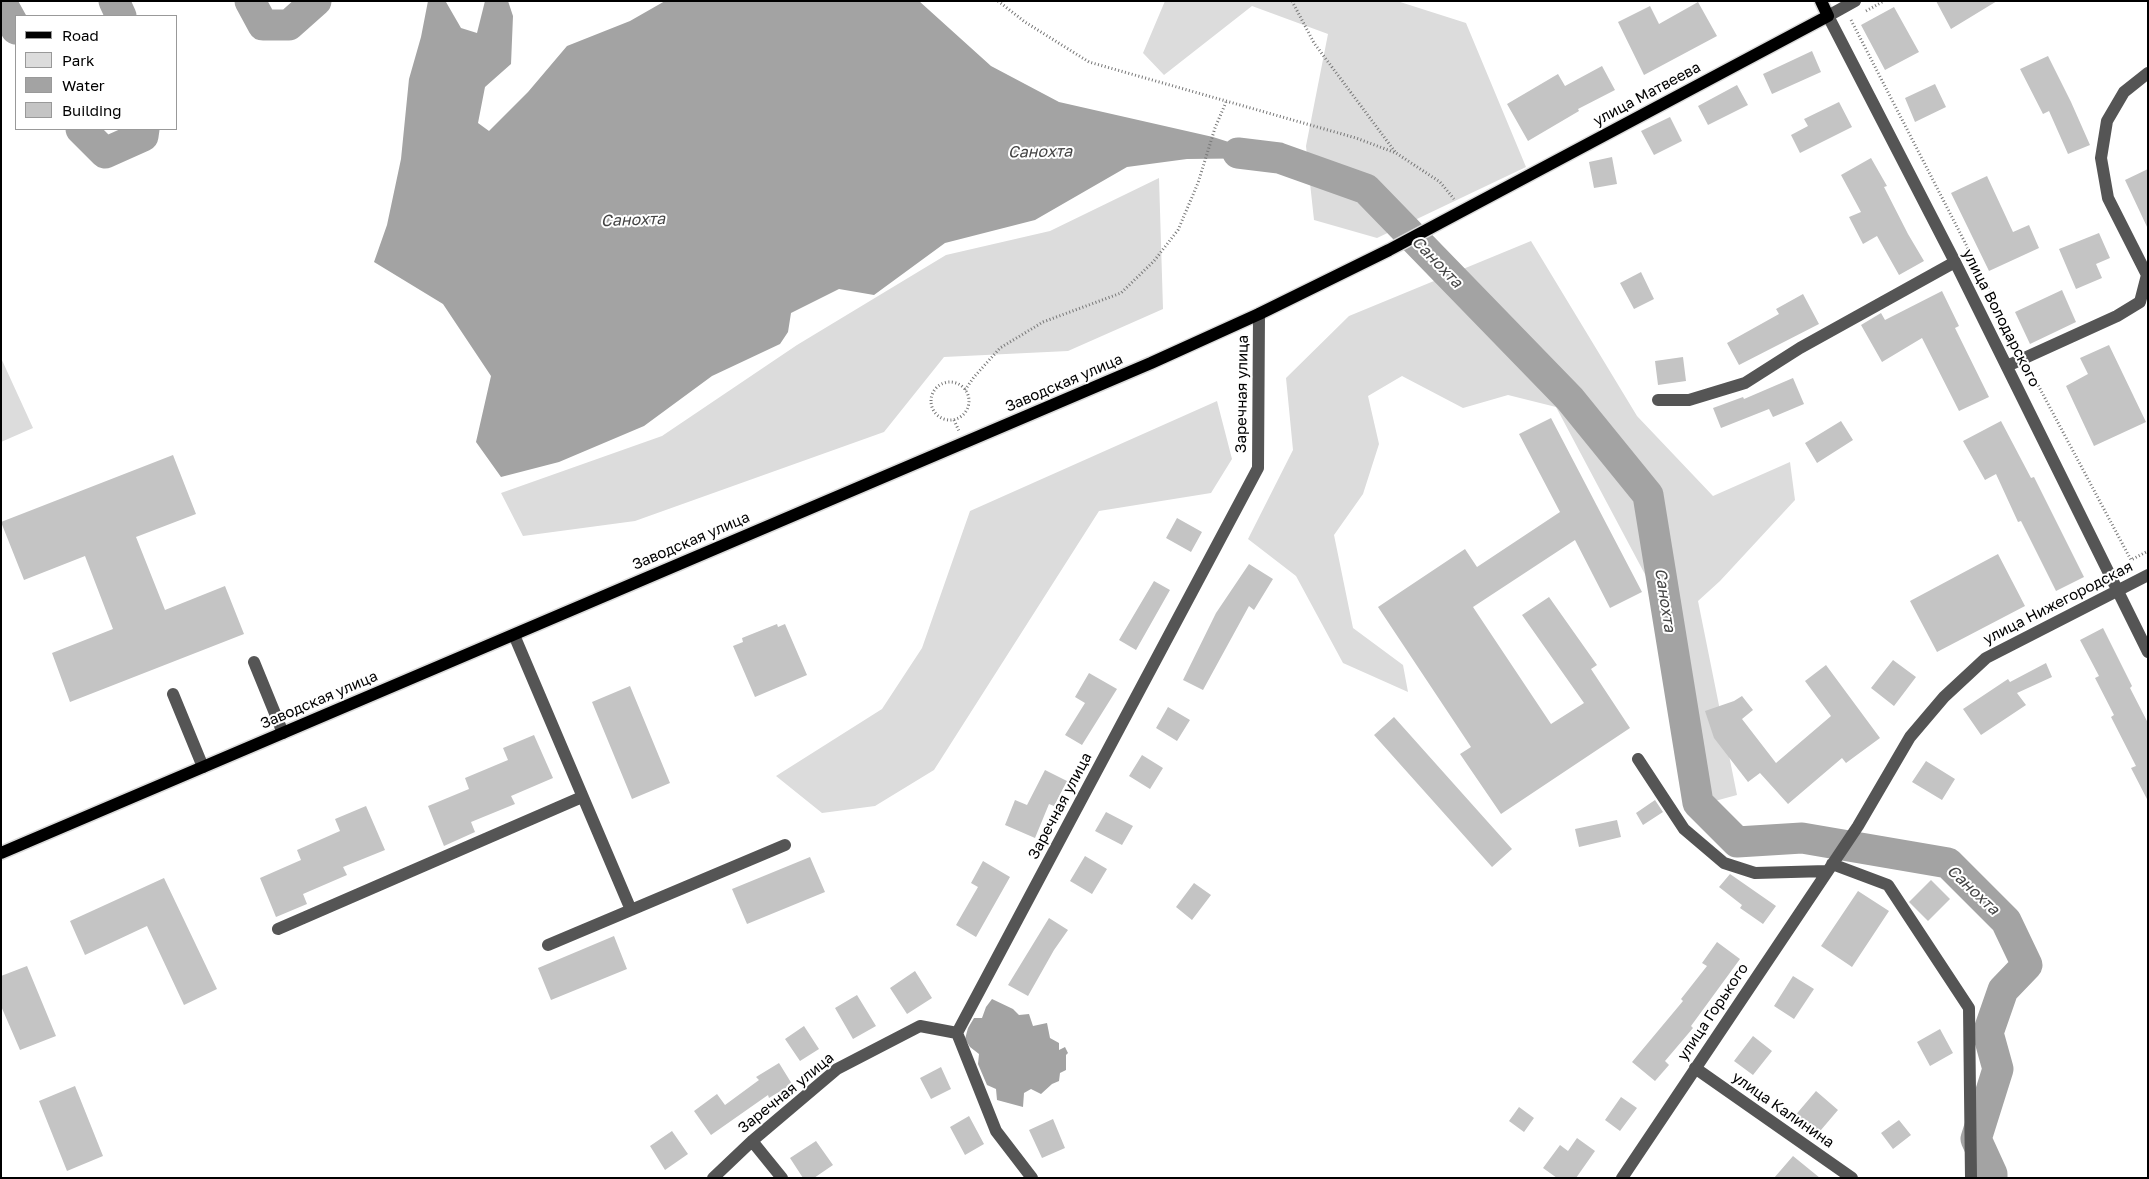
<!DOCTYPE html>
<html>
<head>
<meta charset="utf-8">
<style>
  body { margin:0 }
  #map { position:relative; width:2149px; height:1179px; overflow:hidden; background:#fff; font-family:"Golos Text",sans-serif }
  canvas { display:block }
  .frame { position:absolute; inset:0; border:2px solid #000; pointer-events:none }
  .legend { position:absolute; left:15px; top:15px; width:162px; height:115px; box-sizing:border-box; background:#fff; border:1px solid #999; margin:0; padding:6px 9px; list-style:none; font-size:15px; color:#000 }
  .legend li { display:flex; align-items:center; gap:10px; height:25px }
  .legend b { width:25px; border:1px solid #999 }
</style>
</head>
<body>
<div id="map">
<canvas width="2149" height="1179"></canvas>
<div class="frame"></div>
<ul class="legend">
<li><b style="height:6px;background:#000"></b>Road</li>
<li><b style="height:14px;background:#dcdcdc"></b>Park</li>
<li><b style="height:14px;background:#a3a3a3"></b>Water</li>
<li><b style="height:14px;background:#c4c4c4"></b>Building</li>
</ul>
</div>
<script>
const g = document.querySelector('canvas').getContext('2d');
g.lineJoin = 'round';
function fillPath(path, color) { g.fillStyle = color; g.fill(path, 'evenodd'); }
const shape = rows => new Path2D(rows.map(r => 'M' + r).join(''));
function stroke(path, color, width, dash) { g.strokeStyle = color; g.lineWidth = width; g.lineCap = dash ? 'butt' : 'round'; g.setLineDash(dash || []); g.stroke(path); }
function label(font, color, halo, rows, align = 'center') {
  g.font = font + ' "Golos Text",sans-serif'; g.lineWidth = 4; g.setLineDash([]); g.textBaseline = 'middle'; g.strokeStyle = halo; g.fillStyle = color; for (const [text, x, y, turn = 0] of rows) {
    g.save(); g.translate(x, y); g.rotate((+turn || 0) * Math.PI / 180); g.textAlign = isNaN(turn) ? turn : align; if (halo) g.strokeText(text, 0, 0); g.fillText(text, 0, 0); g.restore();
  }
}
const green = shape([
  [1165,1,1397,1,1466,23,1526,167,1377,238,1314,220,1306,146,1328,34,1252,6,1164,75,1143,53],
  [1159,178,1163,309,1068,351,944,357,884,432,635,521,523,536,501,493,662,436,797,345,946,255,1050,231],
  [1531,241,1637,416,1713,496,1790,462,1795,500,1720,581,1698,601,1737,795,1689,808,1656,595,1556,407,1508,395,1463,408,1402,376,1368,396,1379,444,1363,494,1334,535,1353,628,1403,665,1408,692,1343,663,1296,576,1248,539,1293,450,1286,378,1349,316],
  [1,358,33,428,1,442],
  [1217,401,1232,459,1211,493,1099,511,934,770,875,806,822,813,776,776,882,709,922,648,970,511]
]);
const water = shape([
  [428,1,446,2,461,28,477,33,485,1,508,1,513,16,511,64,485,87,478,123,489,131,528,92,567,46,630,21,665,1,919,1,991,66,1059,102,1213,137,1279,158,1187,159,1127,167,1035,220,945,243,874,295,839,289,791,313,788,332,780,344,712,376,644,426,559,462,501,477,476,442,491,376,443,304,374,262,387,225,401,159,409,79,421,37],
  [992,999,1013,1009,1019,1015,1029,1014,1033,1026,1047,1023,1050,1038,1059,1043,1059,1050,1065,1047,1068,1053,1066,1055,1066,1070,1060,1073,1059,1081,1052,1084,1041,1094,1031,1089,1024,1093,1023,1107,997,1100,996,1089,987,1085,978,1064,979,1054,970,1047,965,1039,968,1028,974,1018,982,1018,986,1007]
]);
const river = shape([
  [114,1,121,16],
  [250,1,263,25,289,25,316,1],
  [1,2,16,29],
  [81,129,105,153,143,136,144,129],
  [1238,153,1279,158,1366,189,1570,399,1648,495,1698,803,1737,842,1802,838,1948,863,2006,921,2027,965,2003,990,1988,1033,1998,1069,1976,1139,1992,1174,1992,1178]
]);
const building = shape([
  [1936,1,1997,1,1951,29],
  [1698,2,1717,36,1644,75,1618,22,1650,6,1659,24],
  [1894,7,1919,52,1885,70,1861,25],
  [1812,51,1821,72,1772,94,1763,74],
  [2048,56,2071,102,2090,145,2068,154,2049,111,2043,114,2020,69],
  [1602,66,1615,90,1578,109,1579,111,1528,141,1507,104,1558,74,1565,86],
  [1935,84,1946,107,1915,122,1905,98],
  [1737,85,1748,105,1708,125,1698,106],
  [1839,102,1852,127,1800,153,1791,135,1808,126,1804,119],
  [1670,117,1682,141,1654,155,1641,131],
  [1612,157,1617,184,1594,188,1589,162],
  [1871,158,1887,186,1884,187,1908,234,1924,261,1899,275,1877,236,1863,244,1849,217,1861,212,1841,175],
  [2148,169,2148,229,2125,180],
  [1987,176,2013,232,2029,225,2039,248,1989,271,1951,193],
  [2099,233,2110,258,2096,264,2102,278,2076,289,2059,249],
  [1641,272,1654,299,1634,309,1620,283],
  [2062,290,2076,322,2030,344,2015,312],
  [1942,291,1959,326,1955,328,1989,397,1959,411,1922,338,1882,362,1861,325,1881,313,1885,320],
  [1803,294,1819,324,1739,365,1727,343,1779,314,1776,309],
  [2109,345,2146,422,2094,446,2066,386,2088,374,2080,358],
  [1683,357,1686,381,1658,385,1655,361],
  [1793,378,1804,404,1773,417,1769,409,1721,428,1713,408,1743,397,1744,399],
  [1551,418,1642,592,1610,608,1575,540,1473,607,1551,724,1584,703,1522,615,1549,597,1597,665,1591,669,1630,728,1501,814,1460,754,1471,747,1378,607,1465,549,1477,567,1560,512,1519,434],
  [1841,421,1853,440,1817,463,1805,443],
  [2001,421,2031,478,2034,477,2084,577,2056,591,2021,521,2018,522,1996,474,1985,480,1963,441],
  [173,455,196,514,136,537,165,610,225,586,244,634,70,702,52,653,113,629,85,556,24,580,1,522],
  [1177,518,1202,532,1191,552,1166,538],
  [1998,554,2025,606,1937,652,1910,601],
  [1249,564,1273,579,1254,610,1249,606,1203,690,1183,680,1216,613],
  [1154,581,1170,590,1136,650,1119,640],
  [777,624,778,627,785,624,807,675,755,697,733,646,743,642,742,638],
  [2103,628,2132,686,2130,688,2148,723,2148,801,2131,768,2136,766,2111,717,2114,715,2095,678,2099,676,2080,640],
  [1893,660,1916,677,1894,706,1871,688],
  [2046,663,2052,677,2017,693,2026,705,1981,735,1963,709,2008,679,2010,682],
  [1826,665,1880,738,1846,763,1842,758,1788,804,1760,773,1748,782,1714,738,1705,711,1734,701,1742,696,1753,710,1742,719,1776,763,1831,716,1805,681],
  [1089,673,1117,689,1082,745,1065,735,1085,703,1075,697],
  [630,686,670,783,632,799,592,702],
  [1168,707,1190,720,1177,741,1156,728],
  [1394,717,1512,849,1492,867,1374,735],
  [534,735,553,778,511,796,515,804,471,822,475,832,444,846,428,806,469,789,465,778,508,760,503,748],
  [1142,755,1163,768,1150,789,1129,776],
  [1926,761,1955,779,1942,800,1912,782],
  [1045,770,1067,781,1054,806,1049,804,1035,838,1005,825,1015,800,1027,805],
  [1655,800,1663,812,1643,825,1636,813],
  [366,806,385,850,343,867,347,875,303,894,307,904,276,917,260,878,301,860,297,850,340,831,335,819],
  [1106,812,1133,826,1122,845,1095,831],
  [1617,820,1621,837,1579,847,1575,829],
  [1085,856,1107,869,1092,894,1070,881],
  [810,857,825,892,747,924,732,889],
  [983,861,1010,877,976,937,956,925,978,887,971,883],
  [1730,874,1776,906,1763,924,1740,908,1742,905,1719,887],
  [164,878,217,989,184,1005,147,926,85,955,70,921],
  [1931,880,1950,899,1928,921,1909,902],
  [1194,883,1211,895,1192,920,1176,907],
  [1858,891,1889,911,1852,967,1821,946],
  [1049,918,1068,930,1054,950,1028,996,1008,985],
  [614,936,627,969,551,1000,538,968],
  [1717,942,1740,959,1691,1026,1693,1028,1665,1061,1669,1065,1655,1081,1632,1062,1683,1001,1681,999,1707,966,1702,963],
  [27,966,56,1036,20,1050,1,1006,1,976],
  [915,971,932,998,907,1014,890,988],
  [1793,976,1814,989,1794,1019,1774,1006],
  [857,995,876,1026,853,1039,835,1008],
  [804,1026,819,1049,800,1061,785,1039],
  [1940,1029,1953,1053,1930,1066,1917,1042],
  [1753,1036,1772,1051,1753,1075,1734,1061],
  [779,1063,792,1084,769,1098,768,1095,711,1135,694,1111,717,1094,725,1105,759,1080,756,1077],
  [941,1067,951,1089,931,1099,920,1078],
  [75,1086,103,1156,67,1171,39,1101],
  [1816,1091,1838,1110,1815,1137,1793,1118],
  [1621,1097,1637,1108,1620,1131,1605,1120],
  [1519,1107,1534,1118,1524,1132,1509,1121],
  [969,1116,984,1144,965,1155,950,1127],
  [1053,1119,1065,1148,1042,1158,1029,1130],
  [1899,1120,1911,1135,1893,1149,1881,1133],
  [672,1131,688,1154,665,1170,650,1146],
  [1577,1138,1595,1151,1576,1178,1557,1178,1543,1168,1560,1145,1568,1151],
  [816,1141,833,1165,814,1178,803,1178,790,1158],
  [1793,1156,1820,1178,1774,1178]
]);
const path = shape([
  [998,1,1025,22,1089,62,1356,138,1396,153,1440,182,1454,199],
  [1292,1,1314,43,1396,153],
  [1866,11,1884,1],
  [1851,20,2018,346],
  [2030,370,2131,560,2148,551],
  '931 401a19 19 0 1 1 38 0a19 19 0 1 1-38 0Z',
  [965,390,974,377,1000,348,1043,322,1121,293,1154,261,1178,230,1198,183,1215,128,1226,102],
  [954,420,959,431]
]);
const minor = shape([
  [1855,1,1828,16,1955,262,2148,652],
  [2007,366,2117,316,2140,302,2147,275,2108,198,2101,158,2107,121,2124,92,2148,73],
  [1658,400,1689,400,1745,383,1800,348,1955,262],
  [514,635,631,910,785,845],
  [254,662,283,733],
  [173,694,203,767],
  [1638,759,1684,829,1724,863,1755,873,1827,871],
  [1832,864,1888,885,1969,1008,1971,1178],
  [278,929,582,797],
  [548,945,631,910],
  [957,1033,1258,468,1259,314],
  [957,1033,996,1131,1032,1178],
  [1695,1068,1852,1178],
  [752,1141,782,1178],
  [713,1178,752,1141,837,1069,920,1026,957,1033],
  [1622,1178,1858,826,1910,737,1944,697,1986,658,2148,575]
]);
const major = shape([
  [1,853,1151,363,1259,314,1389,250,1828,16,1821,1]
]);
const streetNames = [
  ["улица Матвеева",1647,94,-28],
  ["улица Володарского",2001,318,63],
  ["Заводская улица",1064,383,-23],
  ["Заречная улица",1242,394,-89],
  ["Заводская улица",691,541,-23],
  ["улица Нижегородская",2058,603,-27],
  ["Заводская улица",319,700,-23],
  ["Заречная улица",1060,806,-62],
  ["улица Горького",1713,1012,-56],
  ["Заречная улица",786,1093,-39],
  ["улица Калинина",1783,1110,35]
];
const waterNames = [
  ["Санохта",1040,152,-1],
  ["Санохта",633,220,-2],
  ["Санохта",1437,262,46],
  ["Санохта",1665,600,81],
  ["Санохта",1973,890,43]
];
fillPath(green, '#dcdcdc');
fillPath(water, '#a3a3a3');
stroke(river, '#a3a3a3', 31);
fillPath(building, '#c4c4c4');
stroke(major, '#dbdbdb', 15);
stroke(path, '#777', 3, [1, 2.5]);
stroke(minor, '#555', 12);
stroke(major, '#000', 12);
label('15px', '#000', '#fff', streetNames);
label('italic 16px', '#444', '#fff', waterNames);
</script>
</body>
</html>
